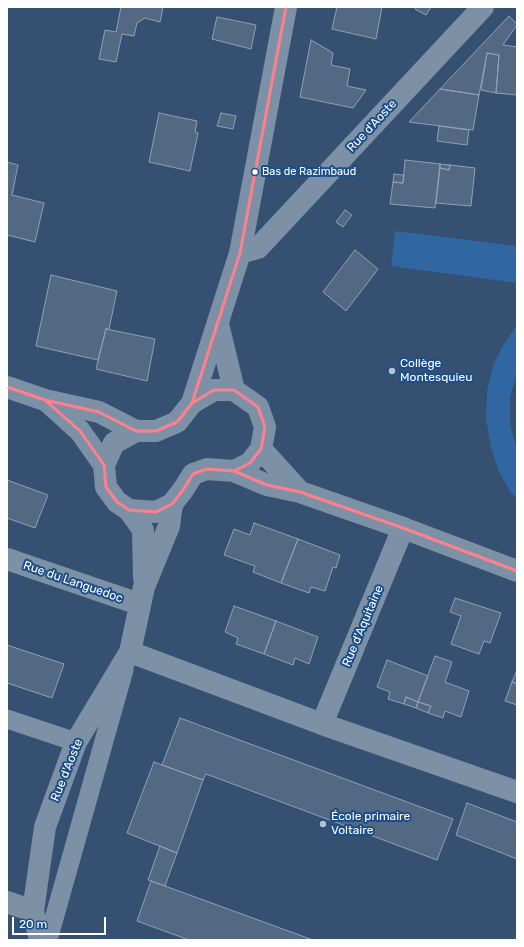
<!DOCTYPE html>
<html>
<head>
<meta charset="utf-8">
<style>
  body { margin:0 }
  #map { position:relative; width:524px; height:947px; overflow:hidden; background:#355071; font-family:Rubik,sans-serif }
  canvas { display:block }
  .frame { position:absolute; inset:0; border:8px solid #fff; pointer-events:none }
  .scale { position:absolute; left:12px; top:917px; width:94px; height:18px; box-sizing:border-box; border:2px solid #fff; border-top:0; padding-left:5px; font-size:12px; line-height:14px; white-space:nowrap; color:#fff; -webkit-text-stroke:3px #1c4e8a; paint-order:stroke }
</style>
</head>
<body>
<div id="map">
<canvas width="524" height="947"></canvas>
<div class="frame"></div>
<div class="scale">20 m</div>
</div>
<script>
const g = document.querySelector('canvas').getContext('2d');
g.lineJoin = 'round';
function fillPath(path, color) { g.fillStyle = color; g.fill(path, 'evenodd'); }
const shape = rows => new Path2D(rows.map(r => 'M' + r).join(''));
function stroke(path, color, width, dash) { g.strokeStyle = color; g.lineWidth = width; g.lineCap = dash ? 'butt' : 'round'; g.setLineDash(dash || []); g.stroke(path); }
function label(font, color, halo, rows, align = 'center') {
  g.font = font + ' Rubik,sans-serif'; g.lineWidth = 4; g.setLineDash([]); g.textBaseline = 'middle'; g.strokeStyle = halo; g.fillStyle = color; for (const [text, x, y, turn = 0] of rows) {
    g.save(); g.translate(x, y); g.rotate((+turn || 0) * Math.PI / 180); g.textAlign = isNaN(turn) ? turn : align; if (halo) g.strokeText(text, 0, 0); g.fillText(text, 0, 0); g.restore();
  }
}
const green = shape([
  [395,231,517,246,517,283,391,266],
  [517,325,517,372,510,398,510,425,517,450,517,499,511,493,499,472,491,447,486,419,487,391,493,366,502,347]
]);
const building = shape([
  [121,7,163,7,160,22,145,18,137,23,134,36,122,34,116,62,99,59,105,30,116,32,121,7],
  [337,7,382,7,376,39,332,29,337,7],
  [416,7,431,7,426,15,415,9,416,7],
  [509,16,517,24,517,25,503,45,517,47,517,95,496,93,499,55,487,53,479,95,440,89,509,16],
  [217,17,256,25,251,49,212,39,217,17],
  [311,40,333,53,331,65,350,69,347,86,366,90,353,108,300,97,311,40],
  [487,53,499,55,496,93,481,90,487,53],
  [440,89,479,95,473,130,409,122,440,89],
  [159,113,197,121,195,132,198,133,190,171,149,162,159,113],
  [221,113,236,116,233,129,217,126,221,113],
  [439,126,469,130,467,145,437,141,439,126],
  [405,160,440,164,435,208,390,204,393,182,403,183,405,160],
  [7,162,18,165,12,195,44,203,35,242,7,235,7,162],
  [440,164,450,165,449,170,440,168,440,164],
  [450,165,475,168,471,206,436,203,440,168,449,170,450,165],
  [394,174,404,175,403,183,393,182,394,174],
  [345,210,352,215,343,227,336,222,345,210],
  [355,250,378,269,346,311,323,292,355,250],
  [51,275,117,291,109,329,106,329,98,360,36,346,51,275],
  [106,329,155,339,147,381,96,369,106,329],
  [7,480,48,495,35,528,7,518,7,480],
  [254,523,298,539,281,583,253,572,255,566,224,555,234,529,250,535,254,523],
  [298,539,340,555,336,568,333,567,325,591,311,587,309,593,281,583,298,539],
  [455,598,501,613,490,643,484,641,479,654,451,644,461,616,450,612,455,598],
  [234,606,276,621,264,654,236,644,238,638,225,632,234,606],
  [276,621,318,637,309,664,295,658,293,665,264,654,276,621],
  [7,645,64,664,52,698,7,683,7,645],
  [435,656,452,662,445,682,469,691,461,717,445,711,443,718,428,713,431,706,418,702,435,656],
  [387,660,428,676,418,702,406,697,404,704,388,699,390,692,377,687,387,660],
  [517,670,517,684,512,682,517,670],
  [512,682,517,684,517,705,505,701,512,682],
  [406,697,418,702,416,708,404,704,406,697],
  [418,702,431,706,428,713,416,708,418,702],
  [180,718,453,819,437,860,206,774,203,780,162,765,180,718],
  [154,762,203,780,177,853,127,833,154,762],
  [467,803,517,822,517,859,456,835,467,803],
  [160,846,177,853,165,886,148,880,160,846],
  [151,881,165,886,313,940,189,940,137,921,151,881]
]);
const service = shape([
  [7,719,76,742],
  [48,940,124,670]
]);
const minor = shape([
  [240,253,258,248,483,7],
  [129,510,143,530,144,578],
  [7,559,139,604],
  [130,652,322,724,517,792],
  [322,724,403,528],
  [7,902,33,911],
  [40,940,33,911,45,827,76,742,130,652,144,587,169,526,172,504]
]);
const tertiary = shape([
  [218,324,234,390],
  [7,387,45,400,99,412,136,431],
  [214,390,234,390,258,407,265,427,261,449,250,463,234,471,207,469,193,474,183,490,172,504,156,512,129,510,117,502,106,487,104,465,114,443,136,431,156,431,177,422,192,403,214,390],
  [48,402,80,431,104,465],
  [192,403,240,253,286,7],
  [261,449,300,492],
  [234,471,267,485,300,492,403,528,517,571]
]);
const bus1 = shape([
  [7,387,45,400],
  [214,390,234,390,258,407,265,427,261,449,250,463,234,471,207,469,193,474,183,490,172,504,156,512,129,510,117,502,106,487,104,465,80,431,45,400,99,412,136,431,156,431,177,422,192,403,214,390],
  [180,419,192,403,240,253,286,7],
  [234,471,267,485,300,492,403,528,517,571]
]);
const markers = [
  [255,172,3.5,"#fff"],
  [392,371,4,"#b8c2cd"],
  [323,824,4,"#b8c2cd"]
];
const busNames = [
  ["Bas de Razimbaud",262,172]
];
const streetNames = [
  ["Rue d'Aoste",372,126,-47],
  ["Rue du Languedoc",73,582,19],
  ["Rue d'Aquitaine",363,626,-67],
  ["Rue d'Aoste",67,770,-68]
];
const poiNames = [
  ["Collège",400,364],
  ["Montesquieu",400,378],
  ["École primaire",331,817],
  ["Voltaire",331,831]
];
fillPath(green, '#3066a1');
fillPath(building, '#536983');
stroke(building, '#90a0b4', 1);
stroke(service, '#7c90a6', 19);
stroke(minor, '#7c90a6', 22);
stroke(tertiary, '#7c90a6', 22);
stroke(bus1, '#ff808c', 3);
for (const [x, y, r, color] of markers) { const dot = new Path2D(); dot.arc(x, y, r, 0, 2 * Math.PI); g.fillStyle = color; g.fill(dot); stroke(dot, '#1c4e8a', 1.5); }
label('11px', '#fff', '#1c4e8a', busNames, 'left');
label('12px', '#fff', '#1c4e8a', streetNames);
label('12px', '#fff', '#1c4e8a', poiNames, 'left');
</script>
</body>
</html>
